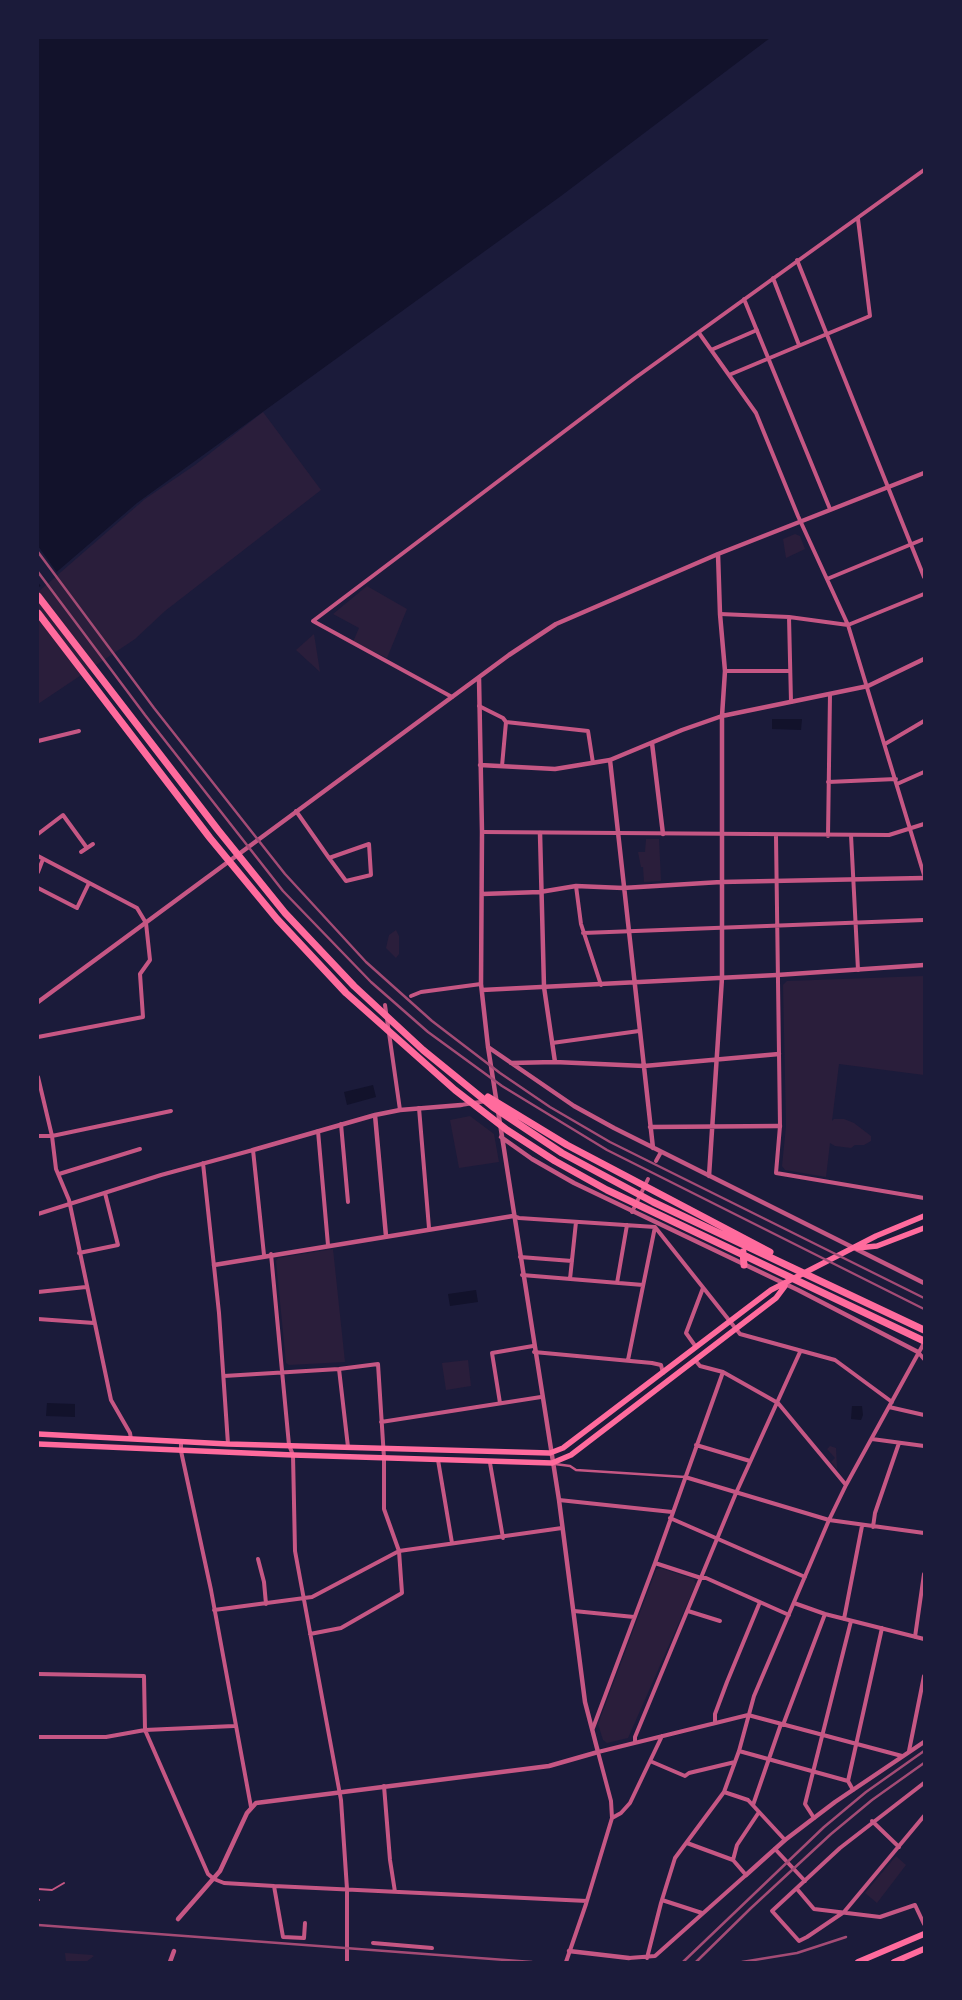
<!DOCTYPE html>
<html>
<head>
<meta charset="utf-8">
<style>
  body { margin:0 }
  #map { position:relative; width:962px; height:2000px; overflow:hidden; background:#1b1b3a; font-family:"Archivo Narrow",sans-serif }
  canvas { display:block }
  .frame { position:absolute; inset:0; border:39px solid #1b1b3a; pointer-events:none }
</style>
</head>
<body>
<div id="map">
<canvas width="962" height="2000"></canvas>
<div class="frame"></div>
</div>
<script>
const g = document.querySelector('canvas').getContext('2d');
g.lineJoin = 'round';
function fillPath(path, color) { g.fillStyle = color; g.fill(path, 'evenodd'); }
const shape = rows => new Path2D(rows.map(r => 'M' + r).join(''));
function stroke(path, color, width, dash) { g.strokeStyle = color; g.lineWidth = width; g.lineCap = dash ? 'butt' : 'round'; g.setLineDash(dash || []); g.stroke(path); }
const green = shape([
  [263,412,321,490,165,611,135,639,38,704,38,592,145,499,195,465],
  [795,534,800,536,805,549,786,558,783,539],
  [367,586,407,609,387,658,353,642,359,628,333,614],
  [314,634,320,672,296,650],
  [646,839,659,839,661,881,644,882,643,867,641,867,638,852,645,852],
  [396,930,399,936,399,954,396,958,386,948,389,935],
  [924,976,924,1075,839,1064,832,1121,834,1119,844,1119,854,1123,871,1136,871,1141,864,1145,855,1145,851,1148,835,1146,830,1143,826,1177,785,1170,782,1166,786,1126,783,985,787,981],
  [470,1116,494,1134,499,1162,459,1168,450,1120],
  [333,1249,345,1362,289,1365,286,1363,276,1261,278,1258],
  [468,1360,471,1386,446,1390,442,1363],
  [830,1446,836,1448,837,1469,831,1462,835,1458,827,1449],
  [660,1568,694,1579,696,1584,628,1738,607,1743,603,1740,598,1724,656,1570],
  [896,1856,906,1865,877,1903,865,1893],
  [65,1953,92,1955,94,1956,86,1962,66,1962]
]);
const water = shape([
  [38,38,770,38,561,196,137,503,38,588],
  [772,719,802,719,801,730,772,729],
  [373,1085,376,1097,347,1105,344,1092],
  [476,1290,478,1302,450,1306,448,1294],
  [47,1403,75,1404,75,1417,46,1416],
  [852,1406,862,1406,863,1415,861,1420,851,1419]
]);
const pier = shape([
  [38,546,58,574,42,588,38,582]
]);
const service = shape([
  [38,1889,52,1890,64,1883],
  [38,1900,39,1900]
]);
const pedestrian = shape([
  [555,1464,570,1466,576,1470,685,1477]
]);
const minor = shape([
  [797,260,924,577],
  [773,278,799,345],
  [744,299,830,509],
  [699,333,756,413,798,516,848,625,924,875],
  [711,350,757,330],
  [729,375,870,316,858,219],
  [827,579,924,539],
  [720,614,789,617,848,625,924,594],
  [789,617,791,702],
  [725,671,790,671],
  [452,697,313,621,635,378,924,170],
  [479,706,503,718,506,722,502,766],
  [506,722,588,731,593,763],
  [38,741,79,731],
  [885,744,924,721],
  [828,782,896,779],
  [897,784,924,772],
  [296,811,329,858,346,881,371,875,369,844,329,858],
  [482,832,889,835,924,824],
  [38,834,63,815,87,848],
  [851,835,858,970],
  [776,836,780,1126,776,1173,924,1198],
  [828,836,830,694],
  [81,852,93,844],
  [38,856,137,908,146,923,150,960,140,974,143,1017,38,1037],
  [38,872,43,859],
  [576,886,581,924,601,985],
  [38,888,77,908,89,883],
  [583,933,924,920],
  [411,996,421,992,481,984],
  [385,1005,400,1110],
  [552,1043,639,1031],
  [38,1077,52,1136,56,1169,69,1200,111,1400,130,1433,131,1439],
  [461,1105,486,1101],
  [419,1108,429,1228],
  [341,1124,348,1202],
  [318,1131,328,1245],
  [38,1136,52,1136,171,1111],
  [656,1161,661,1152],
  [203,1163,219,1313,228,1444],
  [59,1174,140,1149],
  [632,1212,648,1179],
  [38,1214,161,1175,253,1150,264,1255],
  [513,1216,519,1218,655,1227,740,1334,835,1360,892,1402],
  [79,1253,118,1245,105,1193],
  [271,1254,289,1445,293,1455,295,1551,341,1800,347,1889,347,1962],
  [520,1257,572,1261],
  [522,1275,643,1285],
  [570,1279,576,1222],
  [617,1283,627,1225],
  [38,1292,86,1287],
  [38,1319,94,1323],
  [696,1347,686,1333,703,1288],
  [534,1352,652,1363,661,1365,663,1373],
  [918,1352,924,1359],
  [628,1360,655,1227],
  [695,1360,700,1366,723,1372,778,1403,846,1485],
  [339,1369,348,1447],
  [224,1376,339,1369,378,1364,384,1458,384,1509,399,1551,402,1593,341,1628,310,1634],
  [500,1403,492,1353,533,1346],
  [889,1407,924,1415],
  [381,1422,541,1397],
  [872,1439,924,1446],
  [181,1441,181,1451,211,1590,251,1807],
  [696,1445,750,1461],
  [438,1460,452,1543],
  [490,1463,503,1538],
  [685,1477,829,1520,924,1533],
  [559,1500,672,1512],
  [670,1518,805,1577],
  [873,1527,875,1513,899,1443],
  [258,1559,264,1582,266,1604],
  [655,1563,701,1578,706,1578,789,1615],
  [794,1603,825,1614,924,1639],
  [214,1610,312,1597,399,1551,562,1528],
  [574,1611,634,1617],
  [688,1611,720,1621],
  [844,1619,862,1526],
  [915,1637,924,1574],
  [38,1674,144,1676,145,1730,208,1874,214,1879,224,1883,274,1886,587,1901],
  [715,1723,715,1714,727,1682,760,1602],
  [783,1725,825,1614],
  [593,1728,655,1563,723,1372],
  [38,1737,106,1737,145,1730,234,1726],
  [635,1743,635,1737,736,1493,800,1352],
  [739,1751,848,1781,853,1790],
  [909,1751,924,1676],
  [650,1761,685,1776,689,1773,735,1762],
  [848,1781,882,1628],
  [924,1783,840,1848,772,1911,799,1941,807,1937,844,1912,924,1816],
  [384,1786,390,1860,395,1892],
  [724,1792,748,1800,785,1840],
  [753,1805,781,1724],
  [612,1818,621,1813,630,1803,662,1736],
  [814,1818,805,1804,851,1621],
  [872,1821,899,1847],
  [775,1849,805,1881],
  [733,1860,737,1845,759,1812],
  [274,1886,283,1937,304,1938,305,1923],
  [797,1889,814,1909,880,1917,915,1905,924,1924],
  [662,1900,702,1913],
  [373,1943,432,1948],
  [629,1958,655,1956,746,1875,733,1860,687,1843],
  [647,1958,661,1903,675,1858,724,1792,739,1751,754,1696,829,1520,846,1485,924,1343],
  [566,1962,586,1904,612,1818,611,1801,598,1752,748,1715,902,1756]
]);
const tertiary = shape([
  [652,743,663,834],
  [610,760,653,1148],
  [480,765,555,769,610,760,682,730,722,716,868,686,924,659],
  [540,833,544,987,555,1062],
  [482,894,540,892,576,886,623,888,721,882,924,878],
  [482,990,777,975,924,965],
  [38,1002,509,655,556,624,718,554,924,473],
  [488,1047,574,1106,614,1128,924,1283],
  [511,1063,555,1062,644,1066,779,1054],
  [375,1115,386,1236],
  [650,1127,780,1126],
  [501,1137,532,1159,574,1183,798,1290,918,1352],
  [253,1150,375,1115,400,1110,461,1105],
  [709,1176,722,978,722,716,725,671,720,614,718,554],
  [214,1265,513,1216],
  [746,1875,785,1840,835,1802,924,1742],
  [178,1919,220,1871,247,1813,256,1803,549,1766,598,1752,585,1702,559,1500,488,1047,481,984,482,832,479,678],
  [569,1951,629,1958],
  [170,1962,174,1951]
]);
const primary = shape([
  [857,1248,877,1246,924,1228],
  [38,1434,228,1444,550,1453,563,1448,771,1290,876,1236,924,1216],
  [38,1444,293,1455,552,1463,571,1455,776,1298,785,1286]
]);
const trunk = shape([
  [858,1962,924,1934],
  [894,1962,924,1949]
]);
const motorway = shape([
  [38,596,218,830,285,913,354,986,423,1050,493,1107,562,1153,653,1202,924,1330],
  [38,613,210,838,277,919,346,993,455,1090,507,1130,555,1161,607,1190,924,1341],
  [488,1097,567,1145,770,1252],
  [743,1252,744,1265]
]);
const rail = shape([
  [38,552,154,708,285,874,366,962,432,1021,500,1073,550,1107,610,1142,924,1298],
  [38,572,145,715,283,891,371,982,428,1032,502,1086,607,1150,924,1309],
  [38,1925,532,1962],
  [683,1962,824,1827,866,1792,924,1751],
  [696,1962,751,1908,831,1834,872,1800,924,1763],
  [742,1962,797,1953,846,1937]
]);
fillPath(green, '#2a1e3b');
fillPath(water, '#12122b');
fillPath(pier, '#1b1b3a');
stroke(service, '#c65784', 2);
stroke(pedestrian, '#c65784', 2.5);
stroke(minor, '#c65784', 4);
stroke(tertiary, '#c65784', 4.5);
stroke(primary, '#ff6b9d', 5.5);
stroke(trunk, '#ff6b9d', 6);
stroke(motorway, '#ff6b9d', 7);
stroke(rail, '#a44b75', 2.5);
</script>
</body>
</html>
